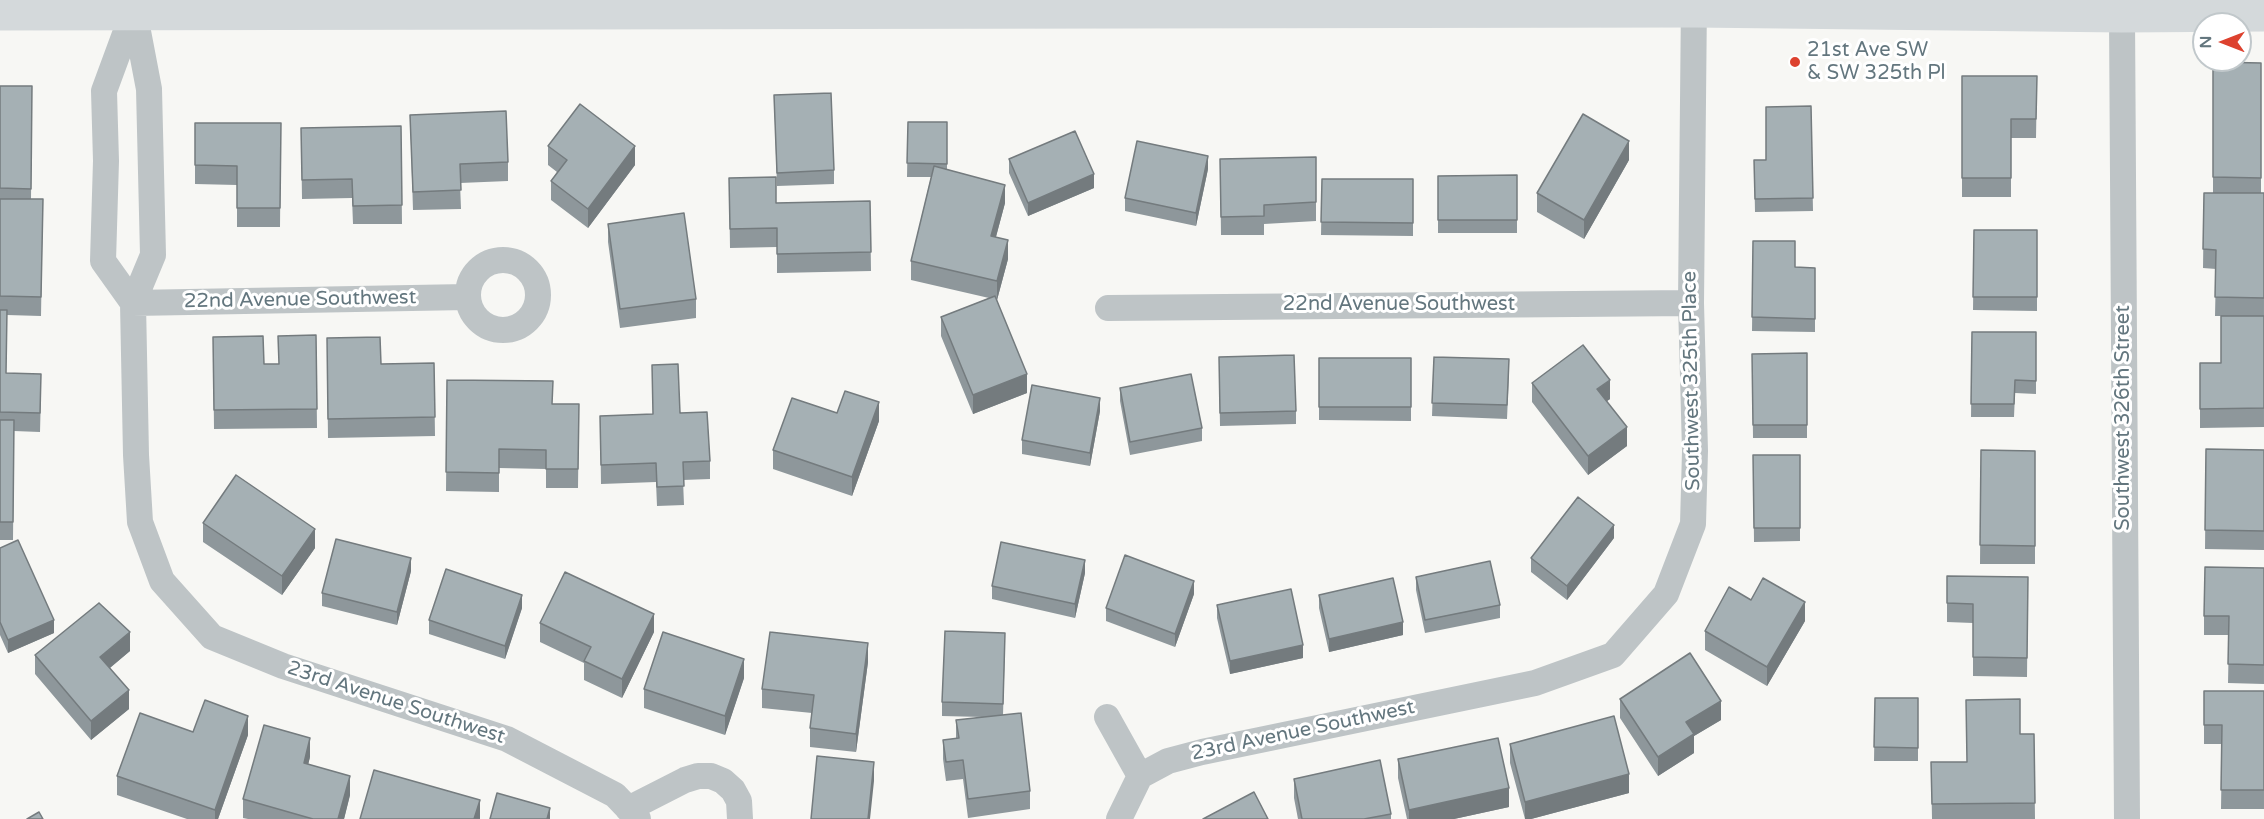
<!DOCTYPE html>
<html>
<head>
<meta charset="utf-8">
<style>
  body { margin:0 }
  #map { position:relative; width:2264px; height:819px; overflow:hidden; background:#f7f7f4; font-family:"Varela Round",sans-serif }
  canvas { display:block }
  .north { position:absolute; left:2192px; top:12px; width:60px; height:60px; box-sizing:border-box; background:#fff; border:2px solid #c1c8cb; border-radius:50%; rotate:270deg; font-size:16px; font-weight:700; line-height:24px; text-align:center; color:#63767e }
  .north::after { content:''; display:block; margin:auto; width:21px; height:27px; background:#dd422f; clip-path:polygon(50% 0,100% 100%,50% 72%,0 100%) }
</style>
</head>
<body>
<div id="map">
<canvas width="2264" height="819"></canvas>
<div class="north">N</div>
</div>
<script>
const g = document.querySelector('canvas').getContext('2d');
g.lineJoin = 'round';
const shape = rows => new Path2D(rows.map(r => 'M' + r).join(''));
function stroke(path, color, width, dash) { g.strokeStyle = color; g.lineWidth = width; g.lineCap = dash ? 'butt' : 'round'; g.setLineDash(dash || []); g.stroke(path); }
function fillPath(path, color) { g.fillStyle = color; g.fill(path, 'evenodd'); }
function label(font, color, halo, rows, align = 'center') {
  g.font = font + ' "Varela Round",sans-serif'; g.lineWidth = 6; g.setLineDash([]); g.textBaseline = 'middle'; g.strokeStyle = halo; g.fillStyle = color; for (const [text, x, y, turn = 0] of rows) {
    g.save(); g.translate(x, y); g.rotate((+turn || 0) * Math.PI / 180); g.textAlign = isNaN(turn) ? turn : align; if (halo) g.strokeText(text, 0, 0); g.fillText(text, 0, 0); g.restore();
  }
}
const minor = shape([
  [132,0,149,89,153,255,133,303,136,455,140,522,162,581,212,637,283,666,507,739,615,795,638,819],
  [132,15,104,91,106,161,103,261,133,303],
  [2122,16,2127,819],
  '468 295a35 35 0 1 1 70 0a35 35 0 1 1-70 0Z',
  [133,303,467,297],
  [1108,308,1691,303],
  [1107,717,1140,776,1168,761,1202,752,1535,683,1613,655,1666,594,1693,524,1695,451,1691,303,1694,0],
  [628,809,685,780,698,776,711,776,723,781,733,790,739,801,740,819],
  [1119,819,1140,776]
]);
const primary = shape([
  [0,14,1694,11,2122,16,2264,15]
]);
const wall = shape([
  [2213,62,2261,63,2261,193,2264,193,2264,427,2200,428,2200,363,2221,363,2233,316,2215,316,2216,269,2203,268,2204,193,2213,193],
  [1962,76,2037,76,2036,138,2011,138,2011,197,1962,197],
  [0,86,32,86,31,199,43,199,41,316,7,315,6,373,41,393,40,432,14,431,13,540,0,540],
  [774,95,834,170,834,184,777,186],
  [1811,106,1813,211,1755,212,1754,160,1766,160],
  [410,115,508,162,508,181,460,183,461,209,413,210],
  [908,122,947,122,947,170,1005,203,996,237,1008,259,997,300,1027,393,973,414,941,336,941,317,989,298,911,280,911,261,931,177,907,177],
  [195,123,281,123,280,227,237,227,237,185,195,184],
  [401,126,402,224,353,224,352,198,302,199,301,128],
  [548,146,635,165,588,228,551,200,551,181,557,172,548,165],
  [1316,157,1316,221,1264,224,1264,235,1221,235,1220,159],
  [1009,159,1094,188,1028,216,1009,173],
  [1629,160,1584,239,1537,212,1537,193],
  [1208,169,1196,226,1125,211,1125,198],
  [1517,175,1517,233,1438,233,1438,176],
  [729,178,776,203,870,201,871,271,777,273,777,247,730,248],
  [1322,179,1413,179,1413,236,1321,235],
  [608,224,696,299,696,318,620,328,608,242],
  [1974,230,2037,230,2037,311,1973,310],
  [1753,241,1795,267,1815,268,1815,332,1752,331],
  [1972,332,2036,332,2036,394,2015,393,2014,417,1971,417],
  [316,335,317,428,214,429,213,337,264,364,279,364],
  [1807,353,1807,438,1753,438,1752,354],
  [327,357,381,364,434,363,435,436,328,438],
  [1434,357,1509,373,1507,419,1432,416],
  [1319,358,1411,358,1411,421,1319,420],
  [652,365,710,461,710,479,683,480,684,505,657,506,656,482,601,484,600,416,653,414],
  [1219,370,1296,411,1296,424,1220,426],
  [447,380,553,404,579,404,578,488,546,488,546,469,499,468,499,492,446,491],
  [1532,383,1610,399,1607,401,1627,446,1588,475,1532,402],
  [1120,388,1202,428,1202,441,1130,455,1120,401],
  [1100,411,1090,466,1022,454,1022,440],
  [837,413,879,421,852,496,773,469,773,450],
  [2206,449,2264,450,2264,550,2205,549],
  [1981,450,2035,451,2035,564,1980,564],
  [1753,455,1800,455,1800,541,1754,542],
  [203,523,315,548,282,595,203,542],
  [1614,538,1567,600,1531,572,1531,558],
  [0,548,54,633,8,653,0,635],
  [2264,568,2264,684,2228,683,2229,635,2204,635,2204,616],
  [411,571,397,625,322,606,322,593],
  [1085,573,1075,618,992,599,992,586],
  [1947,576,2028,577,2027,677,1973,676,1973,623,1947,622],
  [1416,577,1500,605,1500,618,1425,633,1416,590],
  [1194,594,1175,647,1106,621,1106,608],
  [1319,595,1403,635,1329,652,1319,608],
  [1217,605,1303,658,1230,674,1217,618],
  [522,608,505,659,429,634,429,620],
  [1805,621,1767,686,1705,650,1705,631],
  [540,623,654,632,622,698,584,680,584,663,540,642],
  [1005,646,1003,715,1030,791,1030,809,968,818,963,779,946,781,943,759,943,740,956,739,956,720,983,717,942,716,942,702],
  [130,651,110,668,129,709,91,740,35,674,35,655],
  [868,662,856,752,810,747,810,728,812,713,762,708,762,689],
  [744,678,725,735,644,708,644,689],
  [2204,691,2264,691,2264,809,2221,809,2222,744,2204,744],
  [1875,698,1918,698,1918,761,1874,761],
  [1620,699,1721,720,1694,736,1694,753,1658,776,1620,718],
  [193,732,248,735,218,819,187,819,117,795,117,776],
  [2020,734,2034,734,2035,819,1932,819,1931,762,1967,762],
  [1510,744,1629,793,1531,819,1525,819,1510,763],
  [310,757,308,764,350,795,344,819,248,819,243,818,243,799],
  [1398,759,1509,807,1454,819,1407,819,1398,778],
  [1294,779,1391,814,1391,819,1298,819,1294,798]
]);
const shadedWall = shape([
  [1629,141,1629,160,1584,239,1584,220],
  [635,146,635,165,588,228,588,209],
  [1208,156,1208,169,1196,226,1196,213],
  [1094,174,1094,188,1028,216,1028,203],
  [1005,185,1005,203,991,255,991,236],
  [1008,240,1008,259,997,300,997,281],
  [1027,374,1027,393,973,414,973,395],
  [1610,380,1610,399,1597,408,1597,389],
  [1100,398,1100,411,1090,466,1090,453],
  [879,402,879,421,852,496,852,477],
  [1627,427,1627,446,1588,475,1588,456],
  [1614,525,1614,538,1567,600,1567,586],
  [315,529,315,548,282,595,282,576],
  [411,558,411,571,397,625,397,612],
  [1085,560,1085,573,1075,618,1075,604],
  [1194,581,1194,594,1175,647,1175,634],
  [522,595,522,608,505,659,505,646],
  [1805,602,1805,621,1767,686,1767,667],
  [654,614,654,632,622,698,622,679],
  [54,620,54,633,8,653,8,640],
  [1403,622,1403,635,1329,652,1329,639],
  [130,632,130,651,100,676,100,657],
  [868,643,868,662,856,752,856,734],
  [1303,645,1303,658,1230,674,1230,661],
  [744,659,744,678,725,735,725,716],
  [129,690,129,709,91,740,91,721],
  [1721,701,1721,720,1694,736,1694,753,1658,776,1658,757,1686,722],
  [248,716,248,735,218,819,215,819,215,810],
  [310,738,310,757,304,782,304,763],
  [874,762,874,781,870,819,868,819],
  [1629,774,1629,793,1531,819,1525,819,1525,802],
  [350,776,350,795,344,819,338,819],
  [1509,788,1509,807,1454,819,1409,819,1409,810],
  [480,800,480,819,474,819],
  [550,808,550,819,547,819]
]);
const building = shape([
  [2213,62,2261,63,2261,178,2213,177,2213,62],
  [1962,76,2037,76,2036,119,2011,119,2011,178,1962,178,1962,76],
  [0,86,32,86,31,189,0,188,0,86],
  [831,93,834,170,777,173,774,95,831,93],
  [580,104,635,146,588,209,551,181,567,160,548,146,580,104],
  [1811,106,1813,198,1755,199,1754,160,1766,160,1766,107,1811,106],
  [506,111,508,162,460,164,461,190,413,192,410,115,506,111],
  [1583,114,1629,141,1584,220,1537,193,1583,114],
  [908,122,947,122,947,164,907,163,908,122],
  [195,123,281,123,280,208,237,208,237,166,195,165,195,123],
  [401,126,402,205,353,206,352,179,302,180,301,128,401,126],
  [1075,131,1094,174,1028,203,1009,159,1075,131],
  [1137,141,1208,156,1196,213,1125,198,1137,141],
  [1316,157,1316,202,1264,205,1264,216,1221,217,1220,159,1316,157],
  [934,166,1005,185,991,236,1008,240,997,281,911,261,934,166],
  [1517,175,1517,220,1438,220,1438,176,1517,175],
  [776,177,776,203,870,201,871,252,777,254,777,228,730,229,729,178,776,177],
  [1322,179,1413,179,1413,223,1321,222,1322,179],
  [2204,193,2264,193,2264,298,2215,297,2216,250,2203,249,2204,193],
  [0,199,43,199,41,297,0,296,0,199],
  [684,213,696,299,620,309,608,224,684,213],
  [1974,230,2037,230,2037,297,1973,297,1974,230],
  [1753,241,1795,241,1795,267,1815,268,1815,319,1752,317,1753,241],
  [995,296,1027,374,973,395,941,317,995,296],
  [0,310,7,310,6,373,41,374,40,413,0,412,0,310],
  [2221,316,2264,316,2264,408,2200,409,2200,363,2221,363,2221,316],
  [1972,332,2036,332,2036,381,2015,380,2014,404,1971,404,1972,332],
  [316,335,317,409,214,410,213,337,263,336,264,364,279,364,278,336,316,335],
  [380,337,381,364,434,363,435,417,328,419,327,338,380,337],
  [1583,345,1610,380,1597,389,1627,427,1588,456,1532,383,1583,345],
  [1807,353,1807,425,1753,425,1752,354,1807,353],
  [1294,355,1296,411,1220,413,1219,357,1294,355],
  [1434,357,1509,359,1507,405,1432,403,1434,357],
  [1319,358,1411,358,1411,407,1319,407,1319,358],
  [678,364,680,413,707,412,710,461,683,462,684,486,657,487,656,463,601,465,600,416,653,414,652,365,678,364],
  [1191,374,1202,428,1130,442,1120,388,1191,374],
  [447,380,553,381,552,404,579,404,578,469,546,469,546,450,499,449,499,473,446,472,447,380],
  [1032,385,1100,398,1090,453,1022,440,1032,385],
  [845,391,879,402,852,477,773,450,792,398,837,413,845,391],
  [0,420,14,420,13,522,0,522,0,420],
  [2206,449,2264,450,2264,531,2205,530,2206,449],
  [1981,450,2035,451,2035,546,1980,545,1981,450],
  [1753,455,1800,455,1800,528,1754,528,1753,455],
  [236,475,315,529,282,576,203,523,236,475],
  [1578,497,1614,525,1567,586,1531,558,1578,497],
  [336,539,411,558,397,612,322,593,336,539],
  [18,540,54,620,8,640,0,622,0,548,18,540],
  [1001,542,1085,560,1075,604,992,586,1001,542],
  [1125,555,1194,581,1175,634,1106,608,1125,555],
  [1490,561,1500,605,1425,620,1416,577,1490,561],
  [2205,567,2264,568,2264,665,2228,664,2229,616,2204,616,2205,567],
  [446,569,522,595,505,646,429,620,446,569],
  [565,572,654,614,622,679,584,661,591,647,540,623,565,572],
  [1947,576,2028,577,2027,658,1973,657,1973,604,1947,603,1947,576],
  [1393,578,1403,622,1329,639,1319,595,1393,578],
  [1763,578,1805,602,1767,667,1705,631,1729,587,1751,600,1763,578],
  [1291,589,1303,645,1230,661,1217,605,1291,589],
  [99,603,130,632,100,657,129,690,91,721,35,655,99,603],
  [945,631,1005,633,1003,704,942,702,945,631],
  [663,632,744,659,725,716,644,689,663,632],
  [770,632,868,643,856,734,810,728,814,695,762,689,770,632],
  [1690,653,1721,701,1686,722,1694,734,1658,757,1620,699,1690,653],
  [2204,691,2264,691,2264,790,2221,790,2222,725,2204,725,2204,691],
  [1875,698,1918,698,1918,748,1874,747,1875,698],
  [2020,699,2020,734,2034,734,2035,803,1932,804,1931,762,1967,762,1966,700,2020,699],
  [205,700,248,716,215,810,117,776,140,713,193,732,205,700],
  [1021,713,1030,791,968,799,963,760,946,762,943,740,959,738,956,720,1021,713],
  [1614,716,1629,774,1525,802,1510,744,1614,716],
  [264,725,310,738,304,763,350,776,338,819,313,819,243,799,264,725],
  [1498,738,1509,788,1409,810,1398,759,1498,738],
  [817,756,874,762,868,819,811,819,817,756],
  [1380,760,1391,814,1364,819,1302,819,1294,779,1380,760],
  [374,770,480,800,474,819,360,819,374,770],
  [1254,792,1268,819,1203,819,1254,792],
  [497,793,550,808,547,819,490,819,497,793],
  [39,812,43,819,27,819,39,812]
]);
const markers = [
  [1795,62,6,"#dd422f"]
];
const poiNames = [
  ["21st Ave SW",1807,51],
  ["& SW 325th Pl",1807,74]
];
const streetNames = [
  ["22nd Avenue Southwest",300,300,-1],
  ["22nd Avenue Southwest",1399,305],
  ["Southwest 325th Place",1692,381,-91],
  ["Southwest 326th Street",2124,418,-90],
  ["23rd Avenue Southwest",396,703,18],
  ["23rd Avenue Southwest",1303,731,-12]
];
stroke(minor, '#bec4c6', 26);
stroke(primary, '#d4d9db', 33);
fillPath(wall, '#8e979b');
fillPath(shadedWall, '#747b7e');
fillPath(building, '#a5b0b4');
stroke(building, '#747b7e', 1.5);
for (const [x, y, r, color] of markers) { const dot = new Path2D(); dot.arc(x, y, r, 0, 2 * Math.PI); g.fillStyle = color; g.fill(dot); stroke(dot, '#fff', 2); }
label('20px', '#63767e', '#fff', poiNames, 'left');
label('20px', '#63767e', '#fff', streetNames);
</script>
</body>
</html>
